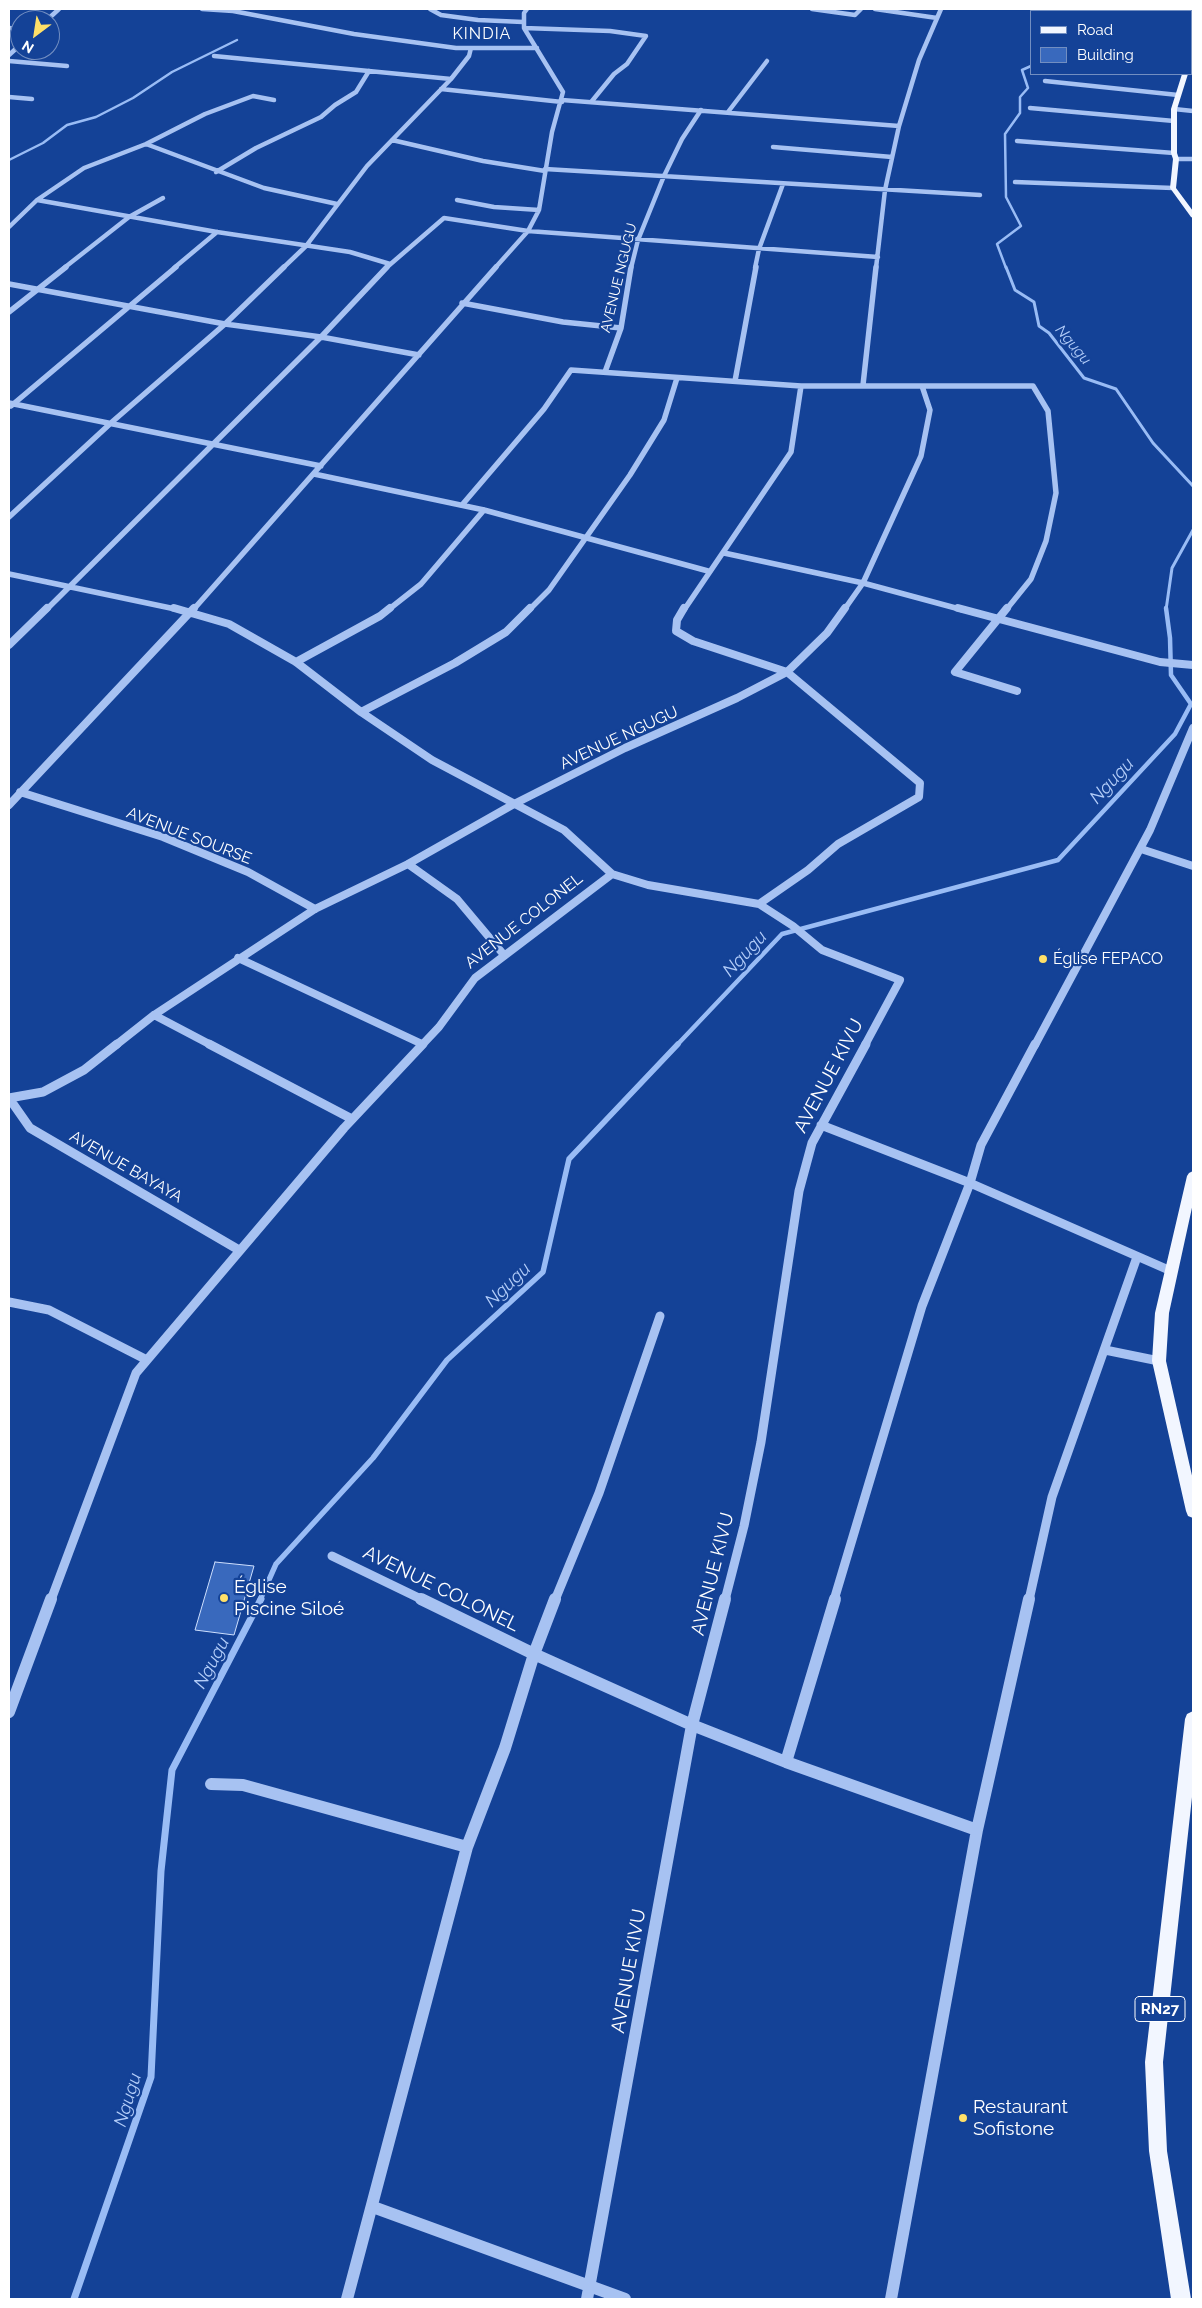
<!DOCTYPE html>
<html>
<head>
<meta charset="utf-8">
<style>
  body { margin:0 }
  #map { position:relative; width:1202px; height:2308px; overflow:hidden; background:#144297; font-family:Raleway,sans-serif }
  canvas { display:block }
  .frame { position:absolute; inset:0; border:10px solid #fff; pointer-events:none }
  .legend { position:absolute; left:1030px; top:10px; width:162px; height:65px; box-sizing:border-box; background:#144297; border:1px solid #728ec1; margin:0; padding:6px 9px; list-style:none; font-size:15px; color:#fff }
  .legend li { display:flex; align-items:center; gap:10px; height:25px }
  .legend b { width:25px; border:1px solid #728ec1 }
  .north { position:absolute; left:10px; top:10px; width:50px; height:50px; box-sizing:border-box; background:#144297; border:1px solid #728ec1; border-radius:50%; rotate:211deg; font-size:14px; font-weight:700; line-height:20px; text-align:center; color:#fff }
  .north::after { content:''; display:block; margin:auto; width:18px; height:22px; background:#ffe068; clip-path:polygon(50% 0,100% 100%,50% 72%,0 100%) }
</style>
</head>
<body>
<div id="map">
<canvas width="1202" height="2308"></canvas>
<div class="frame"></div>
<ul class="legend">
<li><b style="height:6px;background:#f2f6ff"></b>Road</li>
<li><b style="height:14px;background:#3969bd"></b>Building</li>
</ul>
<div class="north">N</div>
</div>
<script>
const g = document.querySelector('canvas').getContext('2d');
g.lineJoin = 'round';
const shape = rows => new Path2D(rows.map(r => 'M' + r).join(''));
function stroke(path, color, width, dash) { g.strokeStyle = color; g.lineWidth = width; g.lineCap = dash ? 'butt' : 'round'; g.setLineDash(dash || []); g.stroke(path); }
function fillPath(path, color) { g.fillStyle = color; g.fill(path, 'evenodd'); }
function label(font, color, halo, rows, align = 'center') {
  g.font = font + ' Raleway,sans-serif'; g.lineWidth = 4.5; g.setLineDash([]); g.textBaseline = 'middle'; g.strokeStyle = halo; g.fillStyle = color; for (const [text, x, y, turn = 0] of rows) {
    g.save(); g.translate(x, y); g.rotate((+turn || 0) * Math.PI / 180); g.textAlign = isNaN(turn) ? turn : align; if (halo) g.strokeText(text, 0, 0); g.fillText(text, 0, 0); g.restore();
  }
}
const streamFar4 = shape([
  [1056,9,1057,11],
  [9,160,43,143,67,125,96,117,133,98,172,72,237,40],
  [1006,268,997,244,1021,226,1006,197,1005,134,1020,113,1020,97,1028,88,1022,70,1031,66]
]);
const streamFar3 = shape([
  [1006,267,1015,290,1034,302,1039,326,1049,333,1084,378,1116,389,1153,443,1193,486],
  [1166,610,1172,568,1193,530]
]);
const streamFar2 = shape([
  [677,1045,782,934,1058,860,1175,734,1191,704,1171,675,1170,638,1166,608]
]);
const streamFar1 = shape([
  [260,1600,276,1564,373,1458,447,1360,543,1272,569,1159,678,1044]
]);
const stream = shape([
  [74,2299,151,2077,161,1871,172,1770,261,1599]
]);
const building = shape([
  [215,1562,254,1566,234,1635,195,1630,215,1562]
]);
const minorFar4 = shape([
  [202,9,233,11,354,34,456,48,537,48],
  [430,9,441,15,478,20,523,22],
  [812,9,855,15,861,9],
  [875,9,937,18],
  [1135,9,1153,11],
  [1191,16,1193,17],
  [47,20,59,9],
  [9,28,20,29],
  [524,28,610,31,646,36,627,64,614,74,592,101],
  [1191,42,1193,42],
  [9,55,20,45],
  [214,56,451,79],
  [9,61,67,66],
  [1045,81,1178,95],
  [441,89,562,102],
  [9,97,32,99],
  [562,100,899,126],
  [1030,108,1174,121],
  [1174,109,1193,111],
  [728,112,767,61],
  [392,140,483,161,545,171],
  [1017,141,1174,153],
  [146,144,264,188,337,204],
  [773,147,892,157],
  [1176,159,1193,159],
  [545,169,980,195],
  [216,172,256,148,321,117,335,105,356,92,369,71],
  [1015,182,1173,188],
  [37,200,217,232,350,252,390,264],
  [457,200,494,207,539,210],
  [9,227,37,200,84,168,146,144,205,114,253,96,274,100],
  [64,268,129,217,163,198],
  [174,268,217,232],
  [283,268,306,246,367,166,451,79,469,56,471,48],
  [386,268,444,218,528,231,878,257],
  [495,268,528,231,539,210,552,132,563,92,524,28,524,13,527,9],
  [631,268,638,240,664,176,682,139,701,110],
  [755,268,759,249,783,184],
  [876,268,885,190,899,126,919,60,941,9]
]);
const minorFar3 = shape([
  [9,284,225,324,321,337,419,355],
  [462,303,563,322,621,328],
  [9,312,66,267],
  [605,372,621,328,631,267],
  [735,381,756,267],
  [863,385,876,267],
  [9,403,321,466],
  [11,406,176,267],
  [314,474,484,510,708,571],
  [462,505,544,409,571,370,801,386,1033,386,1048,411,1056,493,1046,541,1031,579,1006,610],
  [9,517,112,422,225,324,284,267],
  [724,553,863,583,963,610],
  [9,574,180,610],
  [46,610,321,337,387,267],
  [193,610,496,267],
  [388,610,421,584,484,510],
  [529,610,549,590,630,475,664,420,677,378],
  [684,610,791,452,801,386],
  [844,610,863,583,921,456,930,410,922,386]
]);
const minorFar2 = shape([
  [174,608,229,624,296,662,361,712,432,760,564,830,612,874,648,885,759,904,793,926,822,950,900,980,865,1045],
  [684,608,677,620,676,631,693,641,787,672,920,783,919,797,838,844,808,870,759,904],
  [958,608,1160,662,1193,665],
  [1007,608,955,672,1017,691],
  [9,645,47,608],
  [296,662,380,616,390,608],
  [361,712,455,663,506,632,530,608],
  [20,792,163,837,248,872,315,909],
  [9,805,194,608],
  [1141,849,1193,866],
  [408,864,457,899,504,955],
  [238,958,422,1044],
  [154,1015,211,1045],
  [116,1045,154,1015,315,909,408,864,514,804,625,748,737,698,787,672,827,633,845,608],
  [422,1045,439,1027,475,978,612,874],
  [1035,1045,1150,830,1193,728]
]);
const minorFar1 = shape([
  [117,1044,84,1070,43,1092,9,1098,30,1128,239,1250],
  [209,1044,352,1119],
  [821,1125,970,1183,1171,1271],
  [9,1302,49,1310,147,1360],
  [1105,1350,1159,1361],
  [332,1556,423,1600],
  [51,1600,136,1373,344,1128,423,1044],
  [555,1600,599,1493,660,1316],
  [725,1600,744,1526,761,1442,799,1191,812,1143,866,1044],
  [834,1600,922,1306,970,1183,981,1145,1035,1044],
  [1029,1600,1052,1497,1137,1257]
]);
const minor = shape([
  [421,1599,534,1654,692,1725,786,1762,977,1830],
  [9,1712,51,1599],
  [786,1762,835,1599],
  [211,1784,243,1785,467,1847],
  [373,2207,625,2299],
  [347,2299,467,1847,505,1748,534,1654,555,1599],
  [587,2299,692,1725,725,1599],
  [891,2299,977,1830,1029,1599]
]);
const major = shape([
  [1193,60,1193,66,1191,67,1191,61,1193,60],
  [1182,74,1188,74,1177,109,1177,153,1179,159,1176,188,1193,211,1193,218,1191,217,1170,188,1173,159,1171,153,1171,109,1182,74],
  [1193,1171,1193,1203,1169,1313,1166,1361,1193,1480,1193,1518,1188,1516,1186,1511,1152,1361,1155,1313,1187,1176,1189,1173,1193,1171],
  [1193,1711,1193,1788,1163,2062,1167,2151,1191,2299,1171,2299,1149,2151,1145,2062,1185,1719,1187,1714,1193,1711]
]);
const markers = [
  [1043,959,5,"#ffe068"],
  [224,1598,5,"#ffe068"],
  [963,2118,5,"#ffe068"]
];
const farStreetnames = [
  ["AVENUE NGUGU",619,278,-76]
];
const farWaternames = [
  ["Ngugu",1073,345,50]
];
const shields = [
  [1160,2009,50]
];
const shieldNames = [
  ["RN27",1160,2009]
];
const farQuarternames = [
  ["KINDIA",482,34]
];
const streetNames = [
  ["AVENUE NGUGU",619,738,-25],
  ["AVENUE SOURSE",189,836,21],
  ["AVENUE COLONEL",524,921,-38],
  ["AVENUE BAYAYA",126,1167,30]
];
const poiNames = [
  ["Église FEPACO",1053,959]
];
const waterNames = [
  ["Ngugu",1112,781,-47],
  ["Ngugu",745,954,-47],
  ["Ngugu",508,1285,-44],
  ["Ngugu",212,1663,-62],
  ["Ngugu",128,2100,-73]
];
const nearStreetnames = [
  ["AVENUE KIVU",829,1076,-62],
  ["AVENUE KIVU",713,1574,-76],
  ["AVENUE COLONEL",441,1589,26],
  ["AVENUE KIVU",629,1971,-80]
];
const nearPoinames = [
  ["Église",234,1587],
  ["Piscine Siloé",234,1609],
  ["Restaurant",973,2107],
  ["Sofistone",973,2129]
];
stroke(streamFar4, '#99bcf5', 2.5);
stroke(streamFar3, '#99bcf5', 3);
stroke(streamFar2, '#99bcf5', 4.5);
stroke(streamFar1, '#99bcf5', 5.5);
stroke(stream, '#99bcf5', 7);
fillPath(building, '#3969bd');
stroke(building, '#cedffd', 1);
stroke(minorFar4, '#a7c2f2', 4.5);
stroke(minorFar3, '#a7c2f2', 5.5);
stroke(minorFar2, '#a7c2f2', 8);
stroke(minorFar1, '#a7c2f2', 9);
stroke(minor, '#a7c2f2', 12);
fillPath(major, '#f2f6ff');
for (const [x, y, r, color] of markers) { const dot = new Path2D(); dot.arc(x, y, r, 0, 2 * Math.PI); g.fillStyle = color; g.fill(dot); stroke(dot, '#144297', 2); }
label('14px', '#fff', '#144297', farStreetnames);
label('italic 15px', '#b3cdf9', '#144297', farWaternames);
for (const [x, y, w] of shields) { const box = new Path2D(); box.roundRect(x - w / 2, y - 12.5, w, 25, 4); g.fillStyle = '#144297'; g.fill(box); stroke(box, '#fff', 1); }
label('bold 15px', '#fff', null, shieldNames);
g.letterSpacing = '1px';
label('16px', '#fff', '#144297', farQuarternames);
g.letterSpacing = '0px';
label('16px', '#fff', '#144297', streetNames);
label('16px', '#fff', '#144297', poiNames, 'left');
label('italic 18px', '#b3cdf9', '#144297', waterNames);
label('19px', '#fff', '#144297', nearStreetnames);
label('19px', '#fff', '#144297', nearPoinames, 'left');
</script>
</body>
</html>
